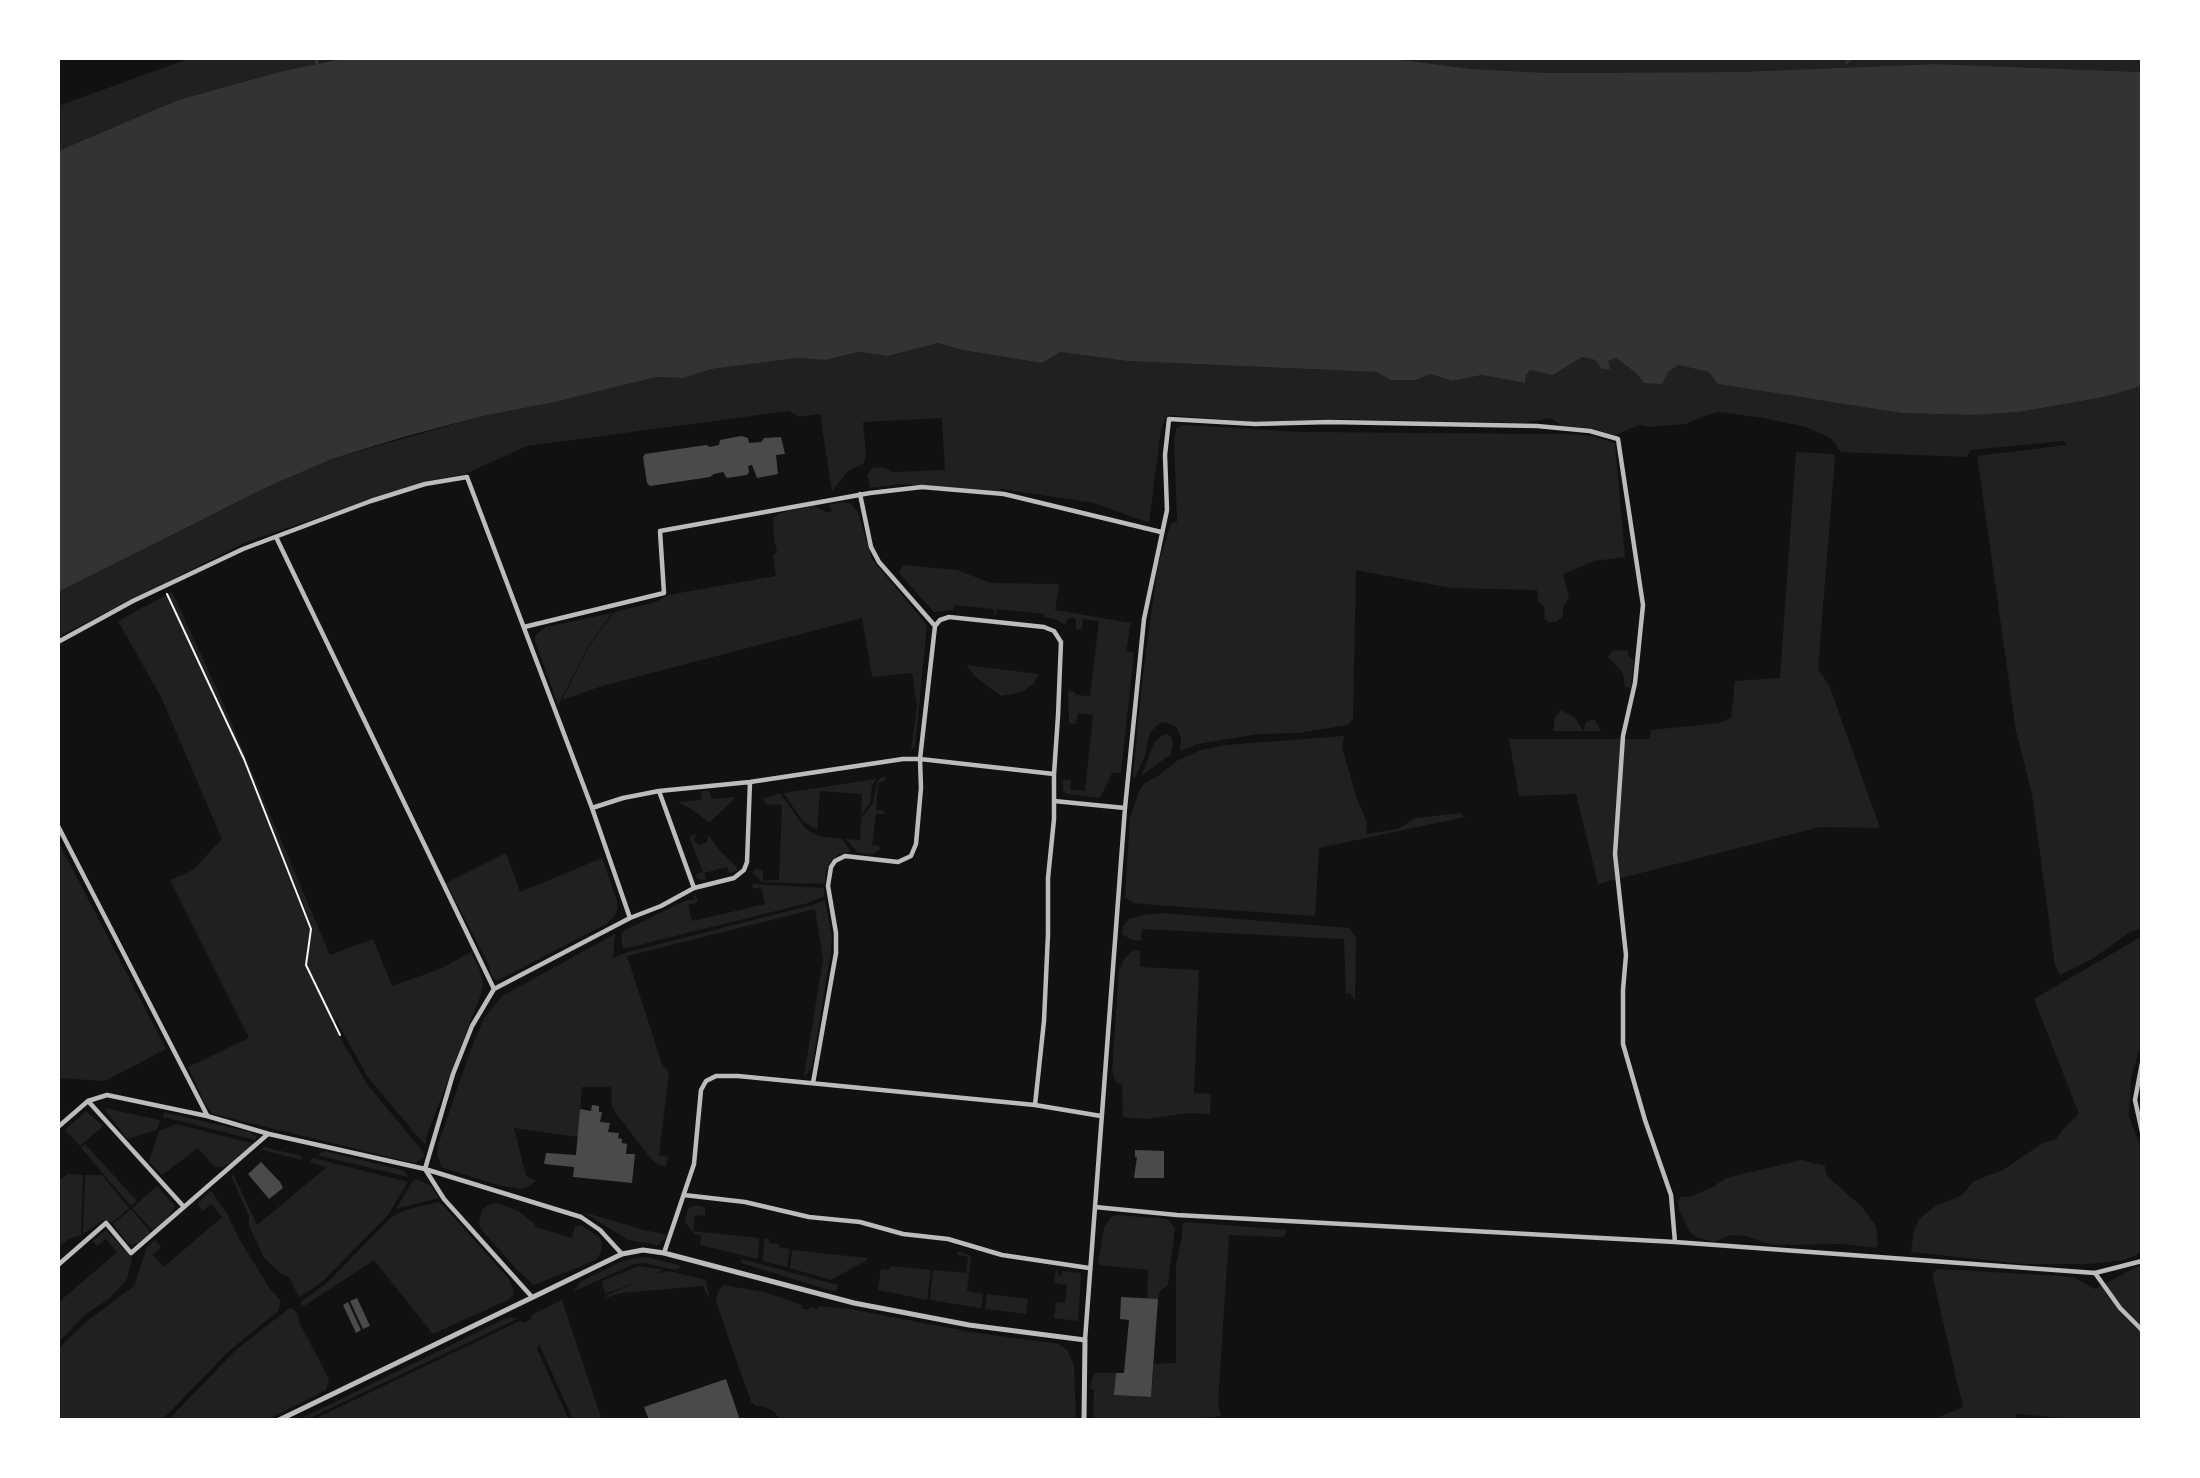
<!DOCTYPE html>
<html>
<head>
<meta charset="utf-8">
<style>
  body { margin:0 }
  #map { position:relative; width:2200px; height:1478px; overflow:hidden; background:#111; font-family:"Asap Condensed",sans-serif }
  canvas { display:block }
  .frame { position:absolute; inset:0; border:60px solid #fff; pointer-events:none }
</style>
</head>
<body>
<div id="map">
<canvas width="2200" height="1478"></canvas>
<div class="frame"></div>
</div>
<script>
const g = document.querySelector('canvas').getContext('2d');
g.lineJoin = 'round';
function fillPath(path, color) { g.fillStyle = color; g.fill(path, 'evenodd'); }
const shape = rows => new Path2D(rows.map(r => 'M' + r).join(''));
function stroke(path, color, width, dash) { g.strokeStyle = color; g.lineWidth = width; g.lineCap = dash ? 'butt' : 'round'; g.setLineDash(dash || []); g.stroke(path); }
const green = shape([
  [185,58,346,58,283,71,178,100,58,151,58,106,185,60],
  [1387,58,2142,58,2142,72,1935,64,1738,72,1548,73,1472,69],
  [938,343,962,350,1041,363,1060,352,1127,361,1376,372,1391,380,1416,380,1430,374,1452,381,1482,375,1525,383,1526,375,1530,370,1553,375,1582,357,1595,360,1610,368,1607,361,1616,358,1636,373,1645,383,1668,372,1678,365,1709,372,1719,384,1901,413,1974,415,2019,412,2104,397,2142,386,2142,485,2140,485,2142,514,2142,928,2130,932,2092,959,2060,975,2055,965,2032,794,2016,731,1977,456,2066,445,2064,441,1970,450,1967,457,1841,452,1831,438,1806,427,1763,418,1720,412,1709,414,1686,424,1649,427,1639,425,1615,435,1589,428,1562,426,1551,418,1525,423,1334,419,1257,422,1167,415,1161,429,1149,523,1094,503,1001,489,1000,491,901,484,870,488,867,475,872,468,883,467,892,472,945,470,942,418,863,422,866,454,864,463,848,471,832,491,820,414,799,417,789,411,527,446,465,474,426,481,246,542,58,637,58,592,267,487,332,459,483,416,555,402,656,377,683,378,712,369,798,358,826,360,858,352,888,356],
  [1184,425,1301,432,1566,434,1592,436,1615,443,1625,557,1594,561,1563,574,1569,597,1563,607,1563,616,1556,622,1548,622,1545,619,1544,607,1538,601,1537,590,1451,588,1356,570,1353,719,1348,725,1298,733,1258,734,1198,744,1180,751,1181,737,1176,727,1165,722,1160,723,1150,732,1145,755,1135,778,1133,776,1143,673,1158,565,1171,523,1177,522,1174,437,1177,427],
  [1796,452,1834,454,1835,457,1818,669,1829,685,1880,828,1820,827,1598,884,1576,794,1519,796,1509,739,1650,739,1651,730,1720,723,1731,718,1735,681,1780,678],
  [844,502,851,504,858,512,872,559,927,625,915,746,911,750,917,705,912,673,872,677,862,618,602,686,562,700,590,645,614,612,656,602,668,595,776,576,773,555,777,552,774,540,773,518,780,513,813,506,829,513,832,510,828,505],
  [903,565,957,570,991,583,1059,584,1055,610,1131,623,1126,651,1134,653,1121,773,1112,773,1100,798,1067,794,1063,791,1063,780,1071,780,1070,790,1085,791,1093,715,1078,713,1076,724,1069,723,1068,691,1075,692,1075,695,1090,696,1099,621,1083,619,1082,629,1076,629,1076,620,1072,617,1067,620,1065,625,1055,619,1044,617,1044,614,997,609,995,617,993,609,955,605,953,610,934,612,899,573],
  [172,592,217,689,330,955,373,939,392,986,440,969,471,952,479,968,483,984,481,994,427,1135,425,1145,367,1076,336,1020,331,1022,367,1084,424,1153,423,1158,414,1163,213,1114,205,1104,188,1067,249,1038,170,880,193,870,222,839,162,699,118,621],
  [612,613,589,645,558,705,535,641,535,635,546,627],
  [1613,650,1628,651,1629,656,1634,661,1631,688,1625,687,1623,673,1608,657],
  [966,665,1039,674,1033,684,1022,692,1001,696,978,679],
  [1561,710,1575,718,1583,731,1586,722,1590,720,1595,720,1601,731,1553,731,1555,717],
  [1167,734,1172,738,1173,743,1171,754,1141,776,1155,741,1163,735],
  [1344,736,1342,747,1357,799,1367,822,1366,834,1398,829,1416,818,1460,813,1465,817,1319,848,1315,916,1155,905,1133,903,1125,897,1130,817,1140,789,1145,783,1158,776,1178,760,1201,750,1226,745],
  [886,777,885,781,878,783,876,810,884,811,884,814,876,814,872,845,879,846,880,849,873,854,858,853,846,839,860,840,861,818,873,803,877,782,881,778],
  [876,779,872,786,870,803,861,815,862,794,820,791,817,830,803,821,783,793],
  [702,791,709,791,712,799,736,797,709,823,696,812,678,802,701,800],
  [780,793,805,828,818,836,842,839,851,852,839,854,831,861,826,870,825,884,762,882,753,873,754,869,763,870,763,881,779,880,782,805,766,804,763,799],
  [696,834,694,841,699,845,707,842,708,835,710,837,720,851,736,866,738,871,729,873,727,867,704,873,706,880,698,879,695,875,703,872,689,836],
  [58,841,166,1049,105,1081,58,1078],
  [506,853,520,892,602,858,617,901,617,910,614,917,606,924,497,981,491,975,488,963,446,883],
  [752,884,824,888,824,896,808,903,623,949,621,935,625,930,687,900,695,900,694,896,696,896,698,902,688,905,692,921,765,904,761,887,753,889],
  [825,900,832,937,831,951,812,1067,806,1075,804,1075,823,959,815,909,627,956,662,1064,669,1073,659,1155,668,1157,666,1166,659,1165,652,1160,612,1108,611,1087,582,1087,578,1137,514,1128,526,1176,536,1181,527,1187,521,1189,497,1185,441,1167,437,1153,439,1142,471,1049,484,1018,502,996,615,934,613,958,628,952,812,905],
  [1163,913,1349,928,1356,937,1355,1000,1350,993,1346,994,1344,939,1142,929,1141,941,1132,940,1122,934,1123,926,1129,919,1143,915],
  [2139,938,2142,939,2142,1040,2131,1078,2129,1117,2142,1151,2142,1249,2137,1255,2124,1260,2089,1264,2023,1264,1911,1252,1914,1231,1919,1219,1937,1205,1961,1196,1974,1181,2003,1170,2044,1142,2055,1140,2063,1129,2079,1114,2034,999],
  [1138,950,1140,951,1140,967,1199,970,1194,1093,1211,1094,1210,1114,1189,1113,1146,1119,1123,1117,1122,1085,1116,1082,1112,1071,1119,970,1123,961,1131,952],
  [104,1108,160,1120,157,1130,127,1139],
  [86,1111,103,1126,80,1146,65,1130],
  [164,1112,250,1132,256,1136,256,1140,163,1117],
  [177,1124,254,1144,231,1163,222,1167,214,1167,198,1148,162,1175,149,1162,159,1131],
  [85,1144,137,1201,131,1206,81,1148],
  [264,1147,302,1156,302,1160,262,1150,233,1174,257,1225,327,1167,309,1162,313,1158,408,1182,388,1215,321,1283,299,1297,289,1277,280,1273,264,1258,249,1226,249,1216,231,1176],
  [325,1151,398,1169,405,1172,408,1177,317,1155],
  [1801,1160,1825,1166,1827,1176,1861,1206,1876,1226,1878,1246,1875,1248,1843,1244,1772,1245,1746,1236,1731,1235,1713,1242,1696,1237,1689,1231,1679,1209,1678,1201,1681,1197,1692,1196,1711,1188,1726,1178],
  [67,1174,83,1175,81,1235,69,1239,58,1248,58,1182],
  [85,1175,102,1175,129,1208,112,1223,103,1220,83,1234],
  [416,1179,430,1185,439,1198,396,1209,412,1182],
  [157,1186,175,1206,167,1219,153,1231,132,1208],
  [211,1191,226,1212,240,1240,270,1289,281,1301,278,1311,229,1351,162,1420,58,1420,58,1349,87,1321,134,1286,147,1247,155,1240,161,1247,153,1255,164,1267,222,1217,211,1204,203,1211,197,1204],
  [438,1202,441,1203,508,1278,514,1291,513,1296,508,1300,433,1334,374,1260,304,1306,300,1303,329,1281,390,1218,405,1210],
  [496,1203,517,1210,535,1224,535,1227,572,1238,575,1226,581,1225,600,1238,602,1242,601,1252,596,1260,534,1285,518,1271,481,1229,479,1223,482,1210,490,1204],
  [698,1205,705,1208,705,1216,695,1215,693,1231,759,1238,758,1259,700,1245,701,1236,694,1234,685,1221,688,1208],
  [131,1209,151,1233,138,1243,132,1245,126,1241,113,1224],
  [583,1212,644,1230,668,1235,658,1245,628,1240],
  [1116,1215,1167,1219,1175,1228,1168,1285,1160,1291,1158,1299,1147,1299,1148,1270,1100,1265,1098,1263,1104,1227,1111,1217],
  [1186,1222,1287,1230,1284,1237,1229,1235,1218,1403,1221,1416,1183,1420,1093,1420,1094,1389,1090,1389,1092,1378,1096,1373,1116,1373,1114,1395,1151,1397,1154,1364,1176,1363,1176,1264,1182,1237,1182,1225],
  [106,1230,132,1258,127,1279,110,1298,86,1314,58,1343,58,1303,117,1252,106,1239,97,1246,93,1241],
  [764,1238,769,1239,769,1243,779,1244,779,1247,790,1249,787,1267,763,1261],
  [792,1250,867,1258,867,1260,831,1280,790,1268],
  [958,1251,971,1256,967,1291,983,1294,981,1308,930,1300,933,1270,966,1273,968,1257,958,1255],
  [646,1257,682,1266,676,1270,644,1263,634,1264,573,1292,580,1282,618,1263,635,1258],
  [742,1259,793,1273,838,1285,837,1290,832,1291,741,1263],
  [2142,1264,2142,1420,2089,1420,2017,1414,2015,1420,1932,1420,1963,1407,1932,1274,1937,1269,2062,1276,2073,1277,2095,1289],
  [639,1266,664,1270,654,1274,669,1271,706,1280,710,1300,703,1286,621,1293,606,1298,607,1295,642,1280,605,1294,602,1281],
  [892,1266,931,1270,927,1300,878,1290,881,1269,887,1270],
  [1056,1270,1058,1270,1058,1275,1062,1276,1062,1271,1081,1273,1078,1321,1054,1318,1056,1302,1065,1303,1067,1285,1054,1283],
  [723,1285,764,1292,802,1305,801,1308,808,1310,810,1307,817,1309,820,1306,850,1309,971,1332,1059,1344,1067,1350,1074,1365,1076,1420,781,1420,774,1412,765,1407,756,1406,751,1402,716,1302,718,1292],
  [987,1294,1028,1299,1026,1314,985,1309],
  [562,1300,602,1420,573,1420,539,1344,537,1349,569,1420,312,1420,520,1321,523,1323,531,1319,532,1315],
  [291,1307,298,1314,299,1322,329,1379,326,1390,266,1420,168,1420,237,1349],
  [511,1317,517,1319,306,1420,298,1420,504,1319]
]);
const water = shape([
  [346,58,1387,58,1472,69,1548,73,1738,72,1935,64,2142,72,2142,386,2104,397,2019,412,1974,415,1901,413,1718,384,1709,372,1678,365,1668,372,1662,384,1644,383,1636,373,1616,358,1608,361,1610,369,1602,369,1595,360,1582,357,1553,375,1530,370,1526,375,1525,383,1482,375,1452,381,1430,374,1416,380,1391,380,1376,372,1127,361,1060,352,1042,363,962,350,938,343,888,356,858,352,826,360,798,358,712,369,683,378,656,377,555,402,483,416,403,437,332,459,267,487,58,592,58,151,178,100,283,71]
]);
const stream = shape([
  [316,58,317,64],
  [1847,62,1850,58]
]);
const building = shape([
  [741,436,748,438,749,443,761,442,764,438,781,437,785,454,776,455,778,474,757,478,752,465,748,466,749,472,747,475,727,478,723,472,714,474,710,477,650,486,647,483,643,457,645,454,706,445,710,447,719,445,720,440],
  [592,1105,599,1106,599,1112,602,1112,600,1122,610,1123,608,1132,619,1133,618,1138,622,1139,622,1143,627,1144,626,1154,635,1154,632,1183,573,1177,574,1167,544,1164,546,1153,576,1155,580,1109,591,1111],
  [1135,1150,1164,1151,1164,1178,1134,1178,1137,1157,1135,1157],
  [261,1162,280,1182,283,1188,269,1199,248,1174],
  [1121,1297,1158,1299,1151,1397,1114,1395,1116,1373,1124,1373,1129,1320,1120,1319],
  [357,1298,370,1326,363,1329,350,1301],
  [348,1302,361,1330,356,1333,343,1305],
  [726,1379,740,1420,649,1420,644,1407]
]);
const path = shape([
  [167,594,244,759,311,929,306,965,340,1035]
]);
const minor = shape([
  [860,494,871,547,879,562,935,626],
  [276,537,494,989],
  [524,627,664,593,660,531,870,493,922,487,1004,494,1161,532],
  [58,642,133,601,243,549,371,501,425,484,467,477,592,808,630,918,494,989,472,1026,453,1074,425,1169,444,1199,532,1297],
  [659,791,694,888],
  [1054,801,1125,808],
  [592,808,623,798,659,791,750,782,903,759,920,759,921,788,916,844,911,856,898,862,845,856,835,861,831,867,828,886,836,933,836,953,813,1083],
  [58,826,207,1115],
  [630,918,661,906,694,888,734,878,744,870,747,862,750,782],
  [2142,1063,2135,1100,2142,1132],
  [88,1101,184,1207],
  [1035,1105,1044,1021,1048,934,1048,878,1054,819,1054,774,1058,716,1061,642,1054,631,1044,627,949,617,940,620,935,626,920,759,1054,774],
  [58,1127,88,1101,107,1095,207,1116,269,1134,425,1169,581,1217,600,1230,622,1254],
  [684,1195,745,1202,809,1217,860,1222,903,1234,948,1239,1002,1255,1089,1268],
  [1095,1207,1177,1215,1675,1242,2095,1273,2142,1261],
  [664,1253,694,1164,701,1090,706,1081,716,1076,738,1076,1035,1105,1101,1116],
  [58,1265,106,1223,131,1253,268,1134],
  [2095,1273,2120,1308,2142,1330],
  [1085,1340,1125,808,1144,619,1167,510,1165,455,1169,419,1255,424,1329,422,1537,426,1590,431,1618,439,1643,605,1635,683,1623,736,1615,854,1626,955,1623,990,1623,1044,1645,1120,1671,1195,1675,1242]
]);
const tertiary = shape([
  [279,1420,622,1254,643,1250,664,1253,854,1303,969,1325,1085,1340,1084,1420]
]);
fillPath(green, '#202020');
fillPath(water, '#333');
stroke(stream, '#333', 3.5);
fillPath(building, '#4a4a4a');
stroke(path, '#f5f5f5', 2);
stroke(minor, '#bcbcbc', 4.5);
stroke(tertiary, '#bcbcbc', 5);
</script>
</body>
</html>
